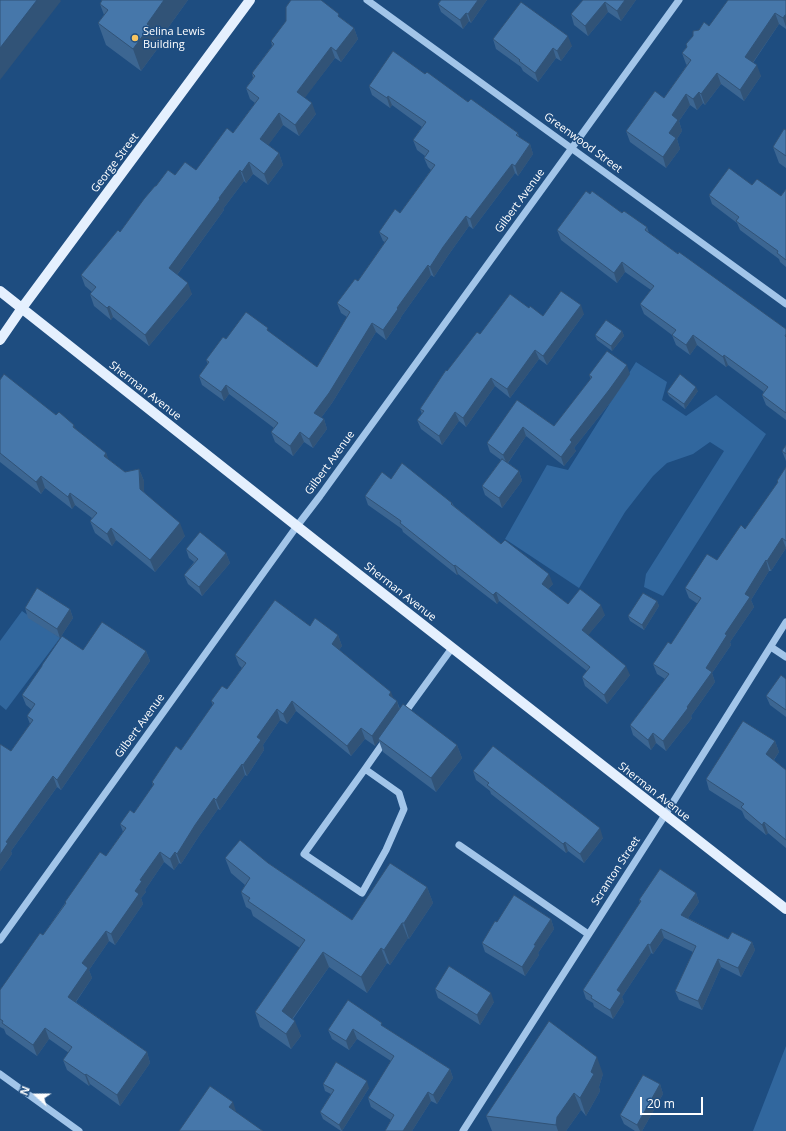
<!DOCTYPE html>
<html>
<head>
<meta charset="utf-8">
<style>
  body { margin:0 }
  #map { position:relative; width:786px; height:1131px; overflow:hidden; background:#1e4d80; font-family:"Open Sans",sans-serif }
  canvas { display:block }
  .north { position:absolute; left:16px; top:1075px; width:40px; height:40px; -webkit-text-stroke:3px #1e4d80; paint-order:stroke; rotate:291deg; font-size:11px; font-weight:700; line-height:16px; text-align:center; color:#fff }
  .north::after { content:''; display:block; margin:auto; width:14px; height:18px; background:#fff; clip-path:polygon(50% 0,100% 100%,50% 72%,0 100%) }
  .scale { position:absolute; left:640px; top:1097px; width:63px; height:18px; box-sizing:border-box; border:2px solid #fff; border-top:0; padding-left:5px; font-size:12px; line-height:14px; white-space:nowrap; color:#fff; -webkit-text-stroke:3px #1e4d80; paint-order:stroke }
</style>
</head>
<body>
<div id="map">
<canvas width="786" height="1131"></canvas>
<div class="north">N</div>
<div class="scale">20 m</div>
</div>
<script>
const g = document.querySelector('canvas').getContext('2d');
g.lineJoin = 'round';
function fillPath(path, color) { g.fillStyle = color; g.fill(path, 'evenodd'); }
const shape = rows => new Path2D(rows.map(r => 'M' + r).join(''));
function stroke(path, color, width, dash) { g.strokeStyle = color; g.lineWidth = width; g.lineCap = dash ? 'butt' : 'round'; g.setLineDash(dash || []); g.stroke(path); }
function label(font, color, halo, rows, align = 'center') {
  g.font = font + ' "Open Sans",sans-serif'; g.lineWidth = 3; g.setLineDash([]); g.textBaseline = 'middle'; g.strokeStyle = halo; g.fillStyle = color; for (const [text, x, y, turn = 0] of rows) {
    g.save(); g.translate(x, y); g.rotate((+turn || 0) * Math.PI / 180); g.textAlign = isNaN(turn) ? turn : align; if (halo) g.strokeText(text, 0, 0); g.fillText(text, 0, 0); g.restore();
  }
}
const green = shape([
  [636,362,667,382,662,400,686,416,716,395,766,434,663,596,644,587,646,574,724,451,710,442,693,454,667,463,653,476,625,512,579,588,505,539,547,465,568,470],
  [22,611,60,638,6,710,0,705,0,641],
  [786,1046,786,1131,753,1131]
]);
const minor = shape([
  [367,0,786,304],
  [771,647,786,657],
  [404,714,452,648],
  [365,769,399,793,404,809,386,850,362,893,304,854,365,769,386,739],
  [459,845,588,934],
  [0,940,297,526,320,496,679,0],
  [0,1074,79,1131],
  [463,1131,665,815,786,622]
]);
const major = shape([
  [0,291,317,542,786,909],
  [0,340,22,308,250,0]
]);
const wall = shape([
  [102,0,188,0,157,43,158,48,141,71,106,45,98,23,104,15,100,4],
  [487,0,471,23,469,21,463,29,441,12,438,4],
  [583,0,636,0,621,21,608,12,588,36,574,25,571,14],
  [786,0,786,29,779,24,753,63,761,76,744,101,721,84,705,105,703,103,697,110,690,105,679,121,682,131,677,139,680,149,666,168,630,142,626,131,664,98,687,65,686,64,682,53,699,30],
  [341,18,354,28,358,39,341,62,335,58,304,98,316,114,299,136,283,125,268,145,279,153,283,165,268,185,253,174,246,183,244,181,223,209,224,210,177,275,192,294,149,346,113,317,111,320,94,306,90,294,92,292,85,286,81,275,120,232,144,200,144,199,156,186,175,175,196,170,233,133,255,103,250,99,246,88,253,78,252,73,272,46,271,41],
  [493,39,572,46,561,61,556,58,538,82,523,71,521,67,496,49],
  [425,74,468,102,518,133,519,137,530,144,533,154,518,176,515,173,473,229,469,226,447,257,434,277,431,275,401,317,401,318,386,340,376,332,332,403,321,418,324,419,327,429,313,448,304,442,293,456,275,442,271,432,274,428,229,394,224,401,202,385,199,376,208,364,206,360,269,332,317,367,347,317,341,313,337,303,358,281,385,242,383,241,379,232,400,213,431,170,428,167,424,158,425,156,417,150,413,140,422,127,392,105,390,108,372,95,369,86],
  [786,130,786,168,779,163,773,147],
  [752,185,781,196,786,189,786,267,780,262,779,259,740,230,737,223,712,204,709,195],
  [590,194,647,227,649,233,678,254,786,329,786,420,766,405,762,395,764,392,728,365,726,367,697,345,690,355,676,345,672,335,644,314,640,304,651,290,625,272,617,283,561,240,557,230],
  [529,308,543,316,584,314,547,365,539,359,510,398,495,386,466,427,459,421,442,445,421,429,417,420,422,414,420,409,447,371,480,334],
  [622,331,624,336,612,351,597,340,595,335],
  [630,374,613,399,574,448,576,451,564,466,526,436,508,463,519,471,522,481,502,508,485,495,482,486,501,460,490,452,487,443,517,400,554,426,591,379,589,375],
  [0,380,76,430,106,453,108,459,125,472,139,469,144,481,144,492,185,536,155,572,116,540,112,546,95,533,90,521,92,518,75,505,72,509,45,488,41,494,0,462],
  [698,391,685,409,669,396,667,392],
  [786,445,786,461,782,451],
  [786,467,786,548,771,571,769,571,751,600,754,607,730,642,731,645,712,673,715,682,691,716,692,718,666,751,656,743,651,750,633,735,630,725,665,679,657,674,653,664,671,644,698,604,689,598,685,588,717,560,745,529,777,484,777,481],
  [391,479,452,503,454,506,501,544,553,584,548,589,568,604,605,615,588,635,630,675,607,704,585,686,582,677,587,671,499,601,497,604,458,574,457,575,403,532,402,529,368,505,365,496],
  [186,549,226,553,230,563,202,596,188,584,184,575,194,562,189,558],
  [657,601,659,606,644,630,630,621,628,616],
  [25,608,70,609,73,618,60,638,28,618],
  [310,626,338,635,342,646,339,650,397,701,400,709,457,745,462,758,436,792,383,752,379,741,375,746,365,739,351,756,296,711,287,724,280,720,263,745,264,750,247,776,245,775,220,810,218,809,199,836,181,864,179,863,174,870,164,862,145,890,146,892,141,898,143,904,115,945,109,941,89,970,92,978,76,1002,147,1052,150,1063,120,1106,90,1084,89,1086,67,1070,63,1060,69,1053,49,1039,37,1056,6,1034,4,1029,0,1027,0,990,43,935,65,903,65,902,106,856,123,832,120,824,134,813,153,786,152,782,181,750,213,705,211,701,227,689,242,668,239,665,235,655],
  [83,650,146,651,150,661,61,790,57,787,11,851,12,854,0,871,11,751,30,724,27,716,32,710,26,705,22,695,42,666,42,665],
  [786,679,786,717,770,705,766,696],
  [775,741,779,752,774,760,786,770,786,848,768,833,766,835,745,818,742,811,709,790,706,779],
  [473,771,603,838,584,863,568,851,566,853,491,794,490,791,476,780],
  [225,858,268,863,352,920,427,887,433,903,409,939,408,938,390,965,387,963,367,993,329,967,293,1019,301,1036,291,1049,260,1027,255,1012,300,948,253,916,251,910,246,907,241,892,245,885,231,873],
  [696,893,699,902,688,918,728,939,752,942,755,950,741,977,721,967,702,1010,679,1000,675,991,693,952,664,938,653,954,651,953,622,997,624,1002,613,1019,594,1007,593,1003,586,999,583,990,640,903,639,900],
  [551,919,554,929,538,953,539,955,525,976,485,952,482,943,497,922],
  [435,989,494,1002,480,1025,438,998],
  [384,1027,450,1069,453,1078,437,1104,431,1101,412,1131,385,1131,391,1120,371,1107,368,1098,391,1061,357,1039,349,1050,332,1039,328,1030],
  [603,1074,599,1087,600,1091,586,1116,581,1110,566,1131,492,1131,486,1116],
  [323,1084,369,1088,342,1131,341,1131,323,1119,320,1112,331,1094,325,1091],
  [660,1084,663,1094,642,1131,635,1131,624,1124,620,1115]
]);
const shadedWall = shape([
  [37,0,60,0,61,1,0,80,0,48],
  [164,0,188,0,157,43,158,48,141,71,133,49,147,24],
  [478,0,487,0,471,23,468,14],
  [625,0,636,0,621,21,617,11],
  [605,2,608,12,588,36,585,26],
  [466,13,469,21,463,29,460,20],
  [775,13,779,24,749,68,745,57],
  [785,15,786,16,786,27,783,18],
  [354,28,358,39,341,62,336,51],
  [568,36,572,46,561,61,557,51],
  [331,47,335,58,301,103,297,92],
  [553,48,556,58,538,82,535,73],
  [757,65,761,76,744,101,740,90],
  [717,73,721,84,705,105,701,94],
  [699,92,703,103,697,110,693,99],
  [686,94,690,105,679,121,682,131,677,139,680,149,666,168,663,157,669,133,672,115],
  [388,96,392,105,390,108,387,98],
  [312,103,316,114,299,136,295,125],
  [279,113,283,125,264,151,260,139],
  [530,144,533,154,518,176,515,166],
  [279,153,283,165,268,185,264,174],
  [249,162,253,174,246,183,242,172],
  [512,164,515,173,473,229,470,219],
  [240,170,244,181,223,209,224,210,174,279,169,268,219,198],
  [466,216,469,226,447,257,434,277,430,267,443,247],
  [622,262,625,272,617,283,614,273],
  [428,265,431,275,401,317,401,318,386,340,383,330,397,308],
  [188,283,192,294,149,346,145,335],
  [581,305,584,314,547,365,543,356],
  [109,306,113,317,111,320,107,308],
  [372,323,376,332,332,403,318,422,314,413],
  [622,331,624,336,612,351,611,346],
  [693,335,697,345,690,355,686,345],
  [535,350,539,359,510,398,507,389],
  [724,355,728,365,726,367,723,357],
  [627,365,630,374,613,399,574,448,576,451,564,466,561,457,570,440],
  [491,378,495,386,466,427,463,418],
  [226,385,229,394,224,401,221,392],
  [696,387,698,391,685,409,684,404],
  [455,412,459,421,442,445,439,436],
  [324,419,327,429,313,448,309,439],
  [74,425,79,437,73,427],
  [523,427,526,436,507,464,503,455],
  [300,432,304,442,293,456,290,446],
  [106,453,111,465,104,456],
  [139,469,144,481,144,501,140,489],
  [519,471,522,481,502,508,499,498],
  [41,476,45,488,41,494,36,482],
  [70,493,75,505,72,509,68,497],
  [180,523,185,536,155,572,150,560],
  [111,528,116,540,112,546,107,534],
  [782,538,786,548,771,571,767,561],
  [226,553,230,563,202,596,199,587],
  [766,560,769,571,751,600,754,607,730,642,731,645,712,673,715,682,691,716,692,718,666,751,663,741,687,707,706,668,725,634,745,594],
  [455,565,458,574,457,575,454,566],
  [549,574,553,584,545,593,542,584],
  [496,592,499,601,497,604,493,595],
  [657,601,659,606,644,630,642,625],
  [601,605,605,615,585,639,582,630],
  [70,609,73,618,60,638,57,629],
  [338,635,342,646,336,654,332,644],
  [146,651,150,661,61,790,57,780],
  [626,666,630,675,607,704,604,695],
  [391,692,395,702,389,695],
  [292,701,296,711,287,724,283,714],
  [397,701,400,712,378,739,379,741,375,746,372,736],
  [277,709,280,720,263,745,264,750,247,776,243,765,257,737],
  [361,728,365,739,351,756,347,746],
  [653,733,656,743,651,750,648,740],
  [775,741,779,752,770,765,766,754],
  [457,745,462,758,436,792,431,778],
  [242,764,245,775,220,810,216,800],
  [53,776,57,787,11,851,12,854,0,871,0,855,6,842],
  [214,798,218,809,199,836,181,864,177,854,195,825],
  [764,822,768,833,766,835,762,825],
  [600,828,603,838,584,863,580,854],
  [565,842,568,851,566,853,563,844],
  [160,852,164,862,145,890,146,892,141,898,143,904,115,945,111,934,135,891,140,880],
  [175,852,179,863,174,870,170,859],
  [427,887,433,903,409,939,404,923],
  [696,893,699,902,684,924,681,915],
  [551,919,554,929,538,953,539,955,525,976,522,967,534,945],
  [402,923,408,938,390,965,384,950],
  [661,929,664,938,653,954,650,945],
  [106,931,109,941,89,970,92,978,72,1007,68,997,82,963],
  [752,942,755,950,741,977,738,968],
  [648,944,651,953,622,997,624,1002,613,1019,610,1010,617,990],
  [381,948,387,963,367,993,361,977],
  [323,952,329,967,287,1026,282,1011],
  [718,959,721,967,702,1010,698,1001],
  [491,993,494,1002,480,1025,477,1015],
  [295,1021,301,1036,291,1049,286,1034],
  [45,1028,49,1039,37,1056,33,1045],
  [353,1029,357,1039,349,1050,346,1041],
  [147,1052,150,1063,120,1106,117,1095],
  [597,1057,603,1074,599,1087,600,1091,586,1116,580,1098],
  [450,1069,453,1078,437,1104,433,1095],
  [86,1074,90,1084,89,1086,85,1075],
  [367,1081,369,1088,342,1131,339,1125],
  [660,1084,663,1094,642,1131,640,1131,637,1125],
  [428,1092,431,1101,412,1131,403,1131],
  [574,1093,581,1110,566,1131,558,1131,556,1125,557,1117],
  [233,1102,236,1111,232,1116,229,1107]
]);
const building = shape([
  [0,0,37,0,0,48,0,0],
  [102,0,164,0,147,24,150,26,133,49,98,23,108,10,100,4,102,0],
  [291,0,321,0,339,14,338,16,354,28,336,51,331,47,297,92,312,103,295,125,279,113,260,139,279,153,264,174,249,162,242,172,240,170,219,198,220,199,169,268,188,283,145,335,109,306,107,308,90,294,96,287,81,275,118,230,120,232,144,199,155,186,156,186,168,170,175,175,185,162,196,170,227,128,233,133,259,98,246,88,255,76,252,73,274,44,271,41,286,21,286,7,291,0],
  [441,0,478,0,468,14,466,13,460,20,438,4,441,0],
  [583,0,625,0,617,11,605,2,585,26,571,14,583,0],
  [728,0,786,0,786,15,785,15,783,18,775,13,745,57,757,65,740,90,717,73,701,94,699,92,693,99,686,94,672,115,678,120,669,133,676,138,663,157,626,131,655,91,664,98,691,60,682,53,687,47,686,44,693,36,693,31,699,30,704,22,709,26,728,0],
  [521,2,568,36,557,51,553,48,535,73,519,61,520,60,493,39,521,2],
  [393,51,425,74,427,72,468,102,471,99,518,133,516,135,530,144,515,166,512,164,470,219,466,216,443,247,430,267,428,265,397,308,398,309,383,330,372,323,329,393,314,413,324,419,309,439,300,432,290,446,271,432,278,423,226,385,221,392,199,376,209,362,206,360,223,337,226,339,246,312,268,328,267,330,317,367,350,312,337,303,355,279,358,281,388,238,379,232,395,209,400,213,435,165,424,158,429,151,413,140,426,122,388,96,387,98,369,86,393,51],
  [784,129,786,130,786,156,773,147,784,129],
  [729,168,752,185,757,179,781,196,786,189,786,260,777,253,778,251,736,221,739,217,709,195,729,168],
  [586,191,590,194,592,191,622,213,624,211,647,227,645,230,678,254,679,252,786,329,786,334,785,336,786,337,786,413,762,395,768,387,724,355,723,357,693,335,686,345,672,335,676,330,640,304,654,286,622,262,614,273,557,230,586,191],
  [561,291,581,305,543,356,535,350,507,389,491,378,463,418,455,412,439,436,417,420,424,411,420,409,446,370,447,371,477,332,480,334,510,294,529,308,530,306,543,316,561,291],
  [606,320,622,331,611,346,595,335,606,320],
  [607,351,627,365,609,390,570,440,572,442,561,457,523,427,503,455,487,443,517,400,554,426,592,377,589,375,607,351],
  [4,374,56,415,59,412,74,425,73,427,106,453,104,456,125,472,139,469,140,489,180,523,150,560,111,528,107,534,90,521,97,513,70,493,68,497,41,476,36,482,0,453,0,380,4,374],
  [680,374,696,387,684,404,667,392,680,374],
  [786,445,786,454,782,451,786,445],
  [502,459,519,471,499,498,482,486,502,459],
  [402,463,452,503,451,504,501,544,505,540,549,574,542,584,568,604,580,589,601,605,582,630,626,666,604,695,582,677,590,667,496,592,493,595,455,565,454,566,400,523,401,521,365,496,382,472,391,479,402,463],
  [786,467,786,541,782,538,767,561,766,560,745,594,750,597,725,634,727,635,706,668,712,672,687,707,688,708,663,741,653,733,648,740,630,725,669,674,653,664,668,642,671,644,701,598,685,588,707,554,717,560,741,525,745,529,778,482,777,481,786,467],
  [200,532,226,553,199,587,184,575,198,559,186,549,200,532],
  [37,588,70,609,57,629,25,608,37,588],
  [643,593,657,601,642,625,628,616,643,593],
  [275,600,310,626,315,618,338,635,332,644,391,692,389,695,397,701,372,736,361,728,347,746,292,701,283,714,277,709,257,737,261,740,243,765,242,764,216,800,214,798,195,825,177,854,175,852,170,859,160,852,140,880,142,881,135,891,139,894,111,934,106,931,82,963,88,968,68,997,147,1052,117,1095,86,1074,85,1075,63,1060,72,1047,45,1028,33,1045,2,1023,3,1021,0,1019,0,990,40,933,43,935,66,903,65,902,100,852,106,856,126,828,120,824,130,810,134,813,154,784,152,782,176,746,181,750,214,703,211,701,222,686,227,689,246,663,235,655,275,600],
  [102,622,146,651,57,780,53,776,6,842,8,843,0,855,0,744,11,751,33,720,27,716,35,704,22,695,42,666,42,665,62,636,83,650,102,622],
  [781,675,786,679,786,710,766,696,781,675],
  [403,704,457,745,431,778,378,739,403,704],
  [743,721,775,741,766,754,786,770,786,840,764,822,762,825,741,807,744,804,706,779,743,721],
  [493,746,600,828,580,854,565,842,563,844,487,785,489,783,473,771,493,746],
  [240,840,268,863,352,920,390,863,427,887,404,923,402,923,384,950,381,948,361,977,323,952,282,1011,295,1021,286,1034,255,1012,305,940,248,901,250,898,241,892,250,878,225,858,240,840],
  [660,869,696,893,681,915,728,939,732,932,752,942,738,968,718,959,698,1001,675,991,696,946,661,929,650,945,648,944,617,990,621,993,610,1010,591,998,592,996,583,990,641,901,639,900,660,869],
  [514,895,551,919,534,945,536,945,522,967,482,943,495,921,497,922,514,895],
  [449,966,491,993,477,1015,435,989,449,966],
  [348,1000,382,1023,381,1025,450,1069,433,1095,428,1092,403,1131,385,1131,394,1115,368,1098,394,1056,353,1029,346,1041,328,1030,348,1000],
  [549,1021,597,1057,591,1072,594,1074,580,1098,574,1093,557,1117,556,1125,486,1116,549,1021],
  [336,1062,367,1081,339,1125,320,1112,334,1090,323,1084,336,1062],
  [643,1075,660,1084,637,1125,620,1115,643,1075],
  [210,1086,233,1102,229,1107,263,1131,179,1131,210,1086]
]);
const markers = [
  [135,38,4,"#f8c561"]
];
const poiNames = [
  ["Selina Lewis",143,32],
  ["Building",143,45]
];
const streetNames = [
  ["Greenwood Street",583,143,36],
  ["George Street",115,163,-53],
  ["Gilbert Avenue",520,201,-54],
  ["Sherman Avenue",145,391,38],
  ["Gilbert Avenue",330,463,-54],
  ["Sherman Avenue",400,592,38],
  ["Gilbert Avenue",140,726,-54],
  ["Sherman Avenue",654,792,38],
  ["Scranton Street",616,871,-57]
];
fillPath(green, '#31679e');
stroke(minor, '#a2c5e9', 7);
stroke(major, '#e5f0fe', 10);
fillPath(wall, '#3c6692');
fillPath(shadedWall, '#315377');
fillPath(building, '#4677aa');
stroke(building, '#315377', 1);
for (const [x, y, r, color] of markers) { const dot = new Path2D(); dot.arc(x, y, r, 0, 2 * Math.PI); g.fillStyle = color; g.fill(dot); stroke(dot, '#1e4d80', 1.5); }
label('11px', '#fff', '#1e4d80', poiNames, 'left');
label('11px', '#fff', '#1e4d80', streetNames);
</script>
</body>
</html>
